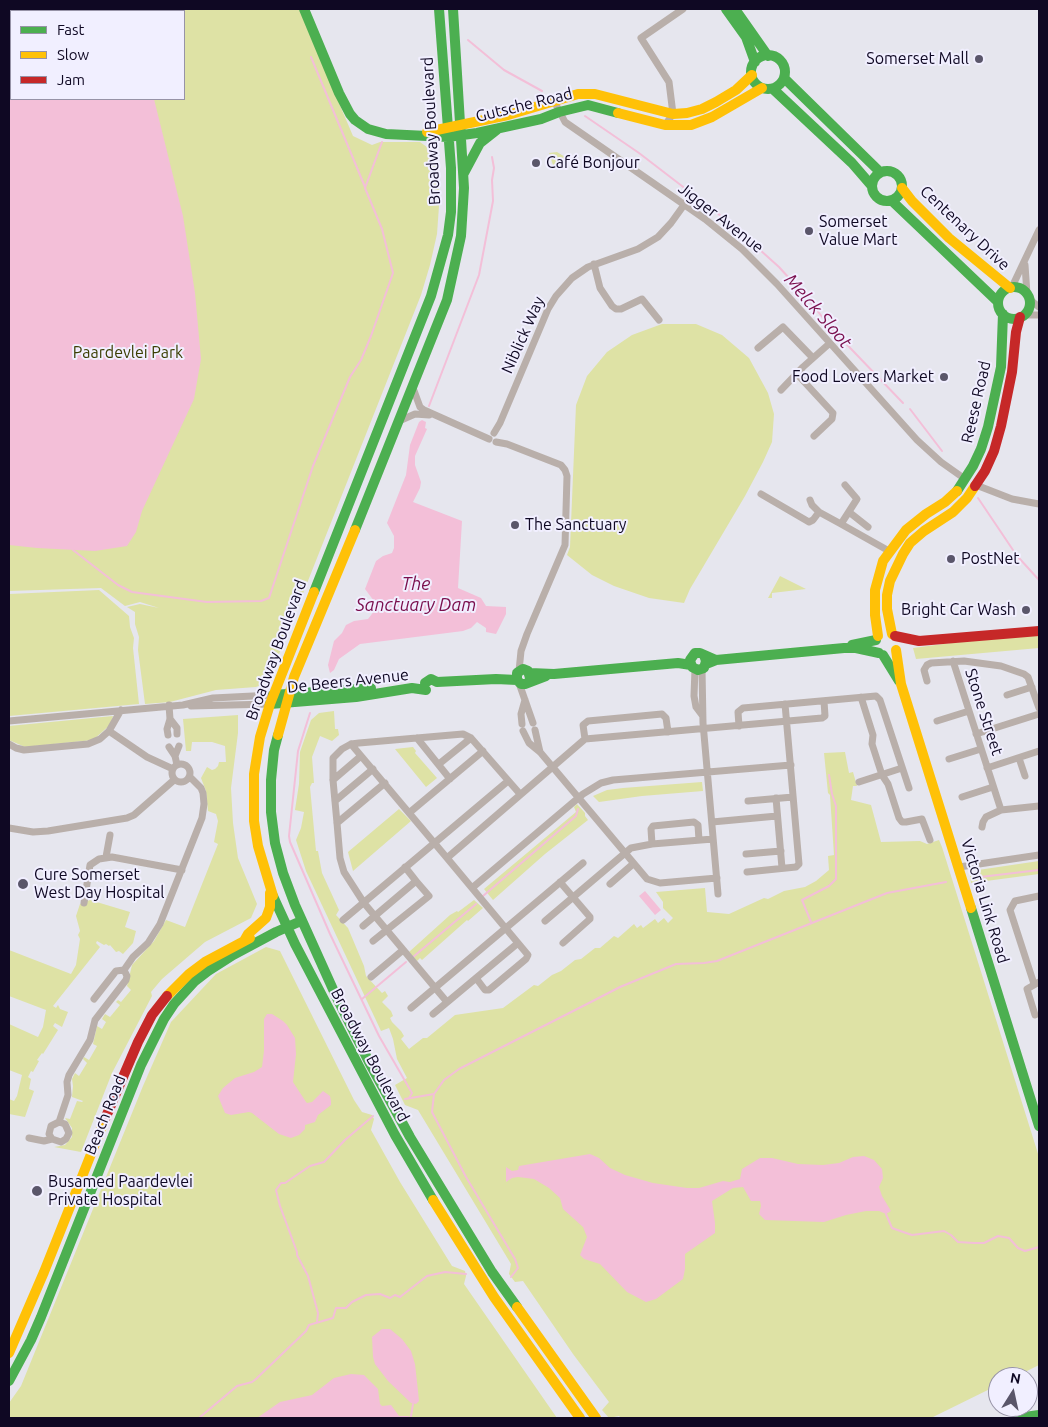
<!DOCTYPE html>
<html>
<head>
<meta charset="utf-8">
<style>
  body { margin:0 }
  #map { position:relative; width:1048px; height:1427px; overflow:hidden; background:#e6e6ee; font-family:Ubuntu,sans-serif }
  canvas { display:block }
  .frame { position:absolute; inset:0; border:10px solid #0f0823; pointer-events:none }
  .legend { position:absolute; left:10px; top:10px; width:175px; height:90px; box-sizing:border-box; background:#f1efff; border:1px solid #9793a7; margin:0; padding:6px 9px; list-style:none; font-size:15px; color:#0f0823 }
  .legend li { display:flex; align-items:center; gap:10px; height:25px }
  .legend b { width:25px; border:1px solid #9793a7 }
  .north { position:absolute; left:988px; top:1367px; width:50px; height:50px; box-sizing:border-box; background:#f1efff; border:1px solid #9793a7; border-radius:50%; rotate:10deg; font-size:14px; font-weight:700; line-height:20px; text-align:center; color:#0f0823 }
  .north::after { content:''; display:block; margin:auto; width:18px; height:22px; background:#5a566a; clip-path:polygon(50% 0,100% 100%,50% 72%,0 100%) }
</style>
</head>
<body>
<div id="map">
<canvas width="1048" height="1427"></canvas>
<div class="frame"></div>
<ul class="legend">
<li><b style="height:6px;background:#4caf50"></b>Fast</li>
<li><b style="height:6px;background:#ffc107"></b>Slow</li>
<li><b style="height:6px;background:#c62828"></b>Jam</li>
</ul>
<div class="north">N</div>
</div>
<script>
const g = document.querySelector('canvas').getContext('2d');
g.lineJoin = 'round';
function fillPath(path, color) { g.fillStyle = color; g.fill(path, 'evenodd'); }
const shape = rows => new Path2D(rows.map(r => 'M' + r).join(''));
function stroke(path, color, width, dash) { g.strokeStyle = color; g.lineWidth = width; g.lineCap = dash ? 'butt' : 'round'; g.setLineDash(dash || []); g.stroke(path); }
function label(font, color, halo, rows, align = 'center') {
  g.font = font + ' Ubuntu,sans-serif'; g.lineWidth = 4; g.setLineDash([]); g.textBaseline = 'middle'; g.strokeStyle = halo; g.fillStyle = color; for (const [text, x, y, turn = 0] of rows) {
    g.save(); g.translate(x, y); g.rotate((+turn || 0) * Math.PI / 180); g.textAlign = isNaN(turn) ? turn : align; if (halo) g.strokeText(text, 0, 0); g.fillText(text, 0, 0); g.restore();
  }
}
const green = shape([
  [9,9,299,9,353,136,372,145,380,142,420,142,435,153,438,157,439,206,437,234,430,265,421,295,268,682,256,687,216,690,170,702,145,704,138,650,139,637,135,624,135,612,127,607,140,604,159,608,140,602,125,606,101,588,9,591],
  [11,11,184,11,184,99,11,99],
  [557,152,570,160,570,161,553,165,549,153],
  [662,324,696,324,722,335,749,358,768,393,774,414,772,442,763,462,745,496,690,589,684,603,649,598,614,586,592,575,567,555,570,547,576,405,587,376,607,352,632,335],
  [780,576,806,589,772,593,772,598,768,598],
  [99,590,129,616,130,627,134,638,133,648,139,704,9,716,9,594],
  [1039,635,1039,648,916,659,913,648,951,643],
  [334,711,335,729,338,729,339,735,332,741,320,736,312,757,314,783,312,783,310,787,316,851,318,851,322,873,339,910,336,915,348,928,364,966,366,976,382,993,385,991,388,996,382,1002,391,1011,393,1016,390,1018,392,1022,401,1031,404,1036,401,1039,409,1049,423,1038,427,1038,455,1015,503,1008,534,985,538,986,552,975,561,971,575,960,581,959,595,948,600,948,614,936,618,938,634,924,637,928,641,925,643,928,655,919,658,923,664,918,668,923,673,918,663,908,663,902,656,892,705,888,707,912,729,914,764,898,768,899,784,891,805,887,816,881,829,870,828,856,834,855,830,795,828,793,824,753,845,752,849,773,853,772,857,786,853,786,851,800,871,805,881,842,920,841,927,844,939,840,942,847,1039,1157,1039,1365,1015,1377,998,1377,998,1385,931,1418,621,1418,619,1416,609,1418,602,1410,609,1402,573,1354,523,1281,515,1282,509,1274,511,1264,418,1110,405,1105,395,1085,407,1078,397,1059,393,1039,389,1028,381,1031,306,871,296,840,301,828,304,812,295,810,299,784,300,752,311,720,319,713],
  [238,715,238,733,231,788,233,823,238,858,257,904,251,918,205,942,162,979,151,992,152,996,112,1073,81,1152,54,1147,65,1145,72,1137,72,1128,65,1118,70,1119,77,1101,82,1102,83,1101,72,1097,73,1086,72,1079,75,1073,79,1076,87,1063,83,1059,84,1057,89,1060,97,1046,93,1044,97,1026,102,1029,106,1022,102,1019,105,1014,110,1017,120,1005,116,1002,118,1000,121,1002,131,990,127,986,132,965,154,941,166,920,185,927,218,844,214,842,218,821,216,814,208,811,206,791,201,778,207,767,212,770,215,769,218,766,219,762,226,762,225,746,212,742,192,742,191,751,186,751,183,719],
  [113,716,110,725,93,740,25,747,9,740,9,726],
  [413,747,416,751,415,753,437,778,426,787,395,749],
  [702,782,703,791,642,796,599,802,593,796,607,790,623,788],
  [577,804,585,813,585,816,588,820,545,854,493,900,484,889,576,812,574,807],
  [399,809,411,821,353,871,348,852],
  [1039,861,1039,874,971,883,970,876,978,870],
  [90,900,130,912,125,927,136,931,133,943,123,954,119,951,116,952,110,945,109,946,106,944,104,945,97,941,96,943,100,947,53,1006,56,1008,58,1005,60,1009,68,1012,62,1027,55,1023,53,1026,58,1030,43,1054,42,1053,37,1060,39,1061,33,1072,31,1071,28,1077,31,1079,29,1089,34,1091,25,1117,9,1114,9,1099,14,1101,17,1096,22,1075,9,1070,9,1024,38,1037,43,1027,46,1010,9,996,9,950,71,974,76,965,80,939,78,935,80,931,76,916,80,904],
  [474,900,483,908,468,921,467,920,422,960,420,958,417,961,409,952,450,915,457,911,458,912],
  [266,947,280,951,354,1100,362,1112,372,1115,374,1119,371,1130,400,1182,452,1266,465,1271,466,1276,464,1284,557,1418,9,1418,9,1403,21,1386,143,1086,171,1022,216,974]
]);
const water = shape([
  [9,9,134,9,135,11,11,11,11,99,154,99,183,216,195,293,201,359,194,399,142,511,136,532,127,546,95,551,37,548,9,545],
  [422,420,426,422,425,428,427,429,415,456,415,465,421,482,420,488,413,502,462,521,458,588,481,598,486,606,506,607,506,614,496,634,486,632,486,628,477,622,471,628,463,631,360,644,339,659,334,670,330,673,328,665,334,641,342,633,346,625,354,621,368,619,375,610,374,601,365,589,376,561,383,556,392,553,394,548,394,536,387,523,406,475,410,445,419,422],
  [645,891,661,910,655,915,639,896],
  [267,1014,272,1014,283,1021,287,1025,295,1038,296,1054,293,1082,306,1102,307,1103,312,1102,323,1091,330,1096,331,1101,331,1105,318,1115,315,1122,305,1125,305,1129,299,1135,291,1138,279,1134,252,1113,249,1112,231,1115,225,1113,218,1096,223,1088,235,1078,254,1072,262,1067,264,1051,264,1019],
  [590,1154,599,1158,610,1168,625,1175,653,1183,687,1188,699,1188,723,1181,730,1182,740,1179,742,1169,760,1158,772,1158,798,1164,823,1165,839,1163,853,1157,864,1156,874,1160,882,1169,883,1178,879,1187,882,1196,891,1211,886,1214,879,1211,866,1211,846,1215,824,1222,765,1220,759,1214,761,1206,760,1201,751,1201,743,1187,733,1188,712,1201,715,1223,715,1233,685,1254,685,1269,683,1279,656,1299,646,1302,627,1292,600,1264,584,1259,580,1255,587,1237,583,1227,563,1209,560,1198,549,1188,534,1179,518,1177,512,1178,506,1182,506,1167,512,1171,518,1170,519,1166],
  [382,1329,390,1329,402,1339,411,1351,415,1364,418,1391,419,1401,416,1404,411,1403,388,1381,375,1364,373,1357,372,1337],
  [351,1374,364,1375,378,1389,380,1404,382,1406,391,1405,399,1416,407,1416,416,1418,257,1418,280,1402,312,1395,334,1378]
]);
const stream = shape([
  [468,40,504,70,542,91],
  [311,57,365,187],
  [585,116,639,153,721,216],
  [730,223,779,267,808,299,831,328,903,403],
  [429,406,479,275,493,201,492,180,494,168,492,157],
  [910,409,942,451],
  [978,498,1013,550],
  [73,550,118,585,132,592,207,602,261,601,269,598,313,466,350,377,361,360,371,336,393,273,382,229,365,188,382,142],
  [1019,558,1039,580],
  [310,713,298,751,289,836,290,842,330,934,379,1036,412,1093,409,1098],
  [972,878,1039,870],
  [483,896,576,816,578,809],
  [811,922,802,900,829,886,836,879,836,806,832,794,829,775],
  [413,957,476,904],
  [362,999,406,962],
  [405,1099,434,1094],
  [886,1214,892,1228,906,1233,912,1235,944,1231,951,1235,958,1242,974,1243,984,1243,998,1236,1009,1238,1018,1248,1025,1251,1039,1247],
  [511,1277,518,1268,515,1259,466,1177,432,1112,434,1094,444,1080,459,1069,585,1005,620,987,676,964,704,963,717,961,887,893,946,882],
  [317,1322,318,1313,308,1276,297,1255,297,1252,280,1206,276,1190,281,1183,285,1183,310,1166,324,1162,345,1140,373,1116],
  [411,1416,413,1404],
  [199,1418,237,1386,252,1382,256,1379,306,1331,309,1325,333,1318,336,1308,346,1308,352,1302,366,1295,380,1294,390,1298,395,1295,400,1297,427,1276,445,1272,466,1274]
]);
const street = shape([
  [554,101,565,122,705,219,742,249,777,284,917,440,941,462,965,479],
  [665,125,673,114,669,82,641,38,683,9],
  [594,264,600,288,612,306,616,309,621,309,642,299,659,320],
  [1025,265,1027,294],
  [1012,287,1039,230],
  [1029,299,1039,307],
  [1024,315,1039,315],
  [758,348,783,327,813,358],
  [797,374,833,413,832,419,814,436],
  [413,388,420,407,424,410,489,439],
  [781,390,803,367,830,343],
  [399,421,415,414,429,415],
  [494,433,500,423,548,309,556,296,572,278,588,267,638,249,658,237,671,223,684,205],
  [496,442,507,444,561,465,565,470,567,476,565,545,527,634,521,651,519,671],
  [845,485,857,499,841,524,889,551],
  [976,485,1012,499,1039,504],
  [761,494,809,522,813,520,819,512,841,524],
  [810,500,812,505,819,512],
  [849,512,868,527],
  [953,661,1001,810,1039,806],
  [695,669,694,696,696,707,702,715],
  [702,669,703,723,718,894],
  [927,681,924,670,927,665,931,663,964,661,1001,666,1024,674,1028,677,1039,708],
  [519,683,533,723],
  [1007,695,1032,687],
  [861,697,873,735,872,744,882,775,888,784,899,818,902,822,906,822,922,819,930,840],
  [191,706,270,704],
  [170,719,177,728,177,734],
  [9,721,183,705,213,698,273,695],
  [937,721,969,711],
  [522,724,521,714,525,700],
  [739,726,738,712,743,708,876,696,880,700,909,788],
  [535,730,540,752],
  [109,731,147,757,173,769],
  [523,731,529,743,540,752,647,879,660,883,717,878],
  [976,734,1039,714],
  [168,735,167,729,170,719,169,705],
  [417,738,450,779],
  [585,739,583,725,588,721,662,714,666,718,668,732],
  [9,744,16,748,24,750,88,744,100,739,109,731,121,710],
  [351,744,447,858,585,739,822,718,825,716,824,701],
  [169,747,175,756,177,765],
  [175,756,179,746],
  [1019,758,1025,776],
  [949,759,981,749],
  '172 773a9 9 0 1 1 18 0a9 9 0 1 1-18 0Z',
  [439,764,471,738],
  [987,768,1039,751],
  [333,780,361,756],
  [859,782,902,768],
  [962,797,993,787],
  [776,798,782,868],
  [335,801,373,769],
  [748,801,793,797],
  [409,813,483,751],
  [712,822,777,816],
  [337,823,385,783],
  [982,827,983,822,986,817,1001,810],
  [9,828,33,832,48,831,127,818,134,815,174,780],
  [652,844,651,829,653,826,694,822,698,825,699,840],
  [746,854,781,851],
  [106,857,110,835],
  [447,858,472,888,583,794,601,783,613,780,791,765],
  [405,867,416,881],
  [959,867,1039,855],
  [747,872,796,867,799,864,785,704],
  [560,882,590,917,590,919,563,943],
  [610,884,633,864],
  [472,888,528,955,526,959,489,990,485,990,476,978],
  [84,903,90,865,99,859,112,857,182,870],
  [343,920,508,781],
  [545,921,631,848,652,844,713,839],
  [363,926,416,881,429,896,373,941],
  [124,970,133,957,148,943,160,924,202,818,204,804,203,793,201,788,190,777],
  [371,977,403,950],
  [1034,984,1010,910,1015,901,1039,896],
  [94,999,116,971,124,970],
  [447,1002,364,903,344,872,340,858,337,823,333,780,333,758,342,749,351,744,359,743,463,734,471,738,520,794],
  [411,1008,583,863],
  [433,1014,518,943],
  [1035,1015,1027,989,1039,982],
  [59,1122,68,1095,67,1082,69,1075,90,1040,95,1020,126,980,127,976,124,970],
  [29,1138,44,1141,52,1139,61,1142,66,1139,69,1133,65,1124,59,1122,51,1126,49,1134,52,1139]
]);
const fast = shape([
  [304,9,339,93,350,114,355,120,368,129,386,134,448,137,477,133,541,119,559,112,588,105,618,113],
  [726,9,746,37,755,62],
  [735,9,768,56],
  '751 72a17 17 0 1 1 34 0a17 17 0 1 1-34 0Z',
  [784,78,880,172],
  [773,89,852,163,871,185],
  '872 186a15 15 0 1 1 30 0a15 15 0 1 1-30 0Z',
  [464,173,480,143,499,128],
  [892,201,998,302],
  '998 303a16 16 0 1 1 32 0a16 16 0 1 1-32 0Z',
  [957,491,973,466,981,449,988,427,1001,367,1003,314],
  [355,530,447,300,461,236,464,188,453,9],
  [314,592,431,296,448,235,451,212,451,168,439,9],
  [852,645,876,640],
  [704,655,706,661,704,668,698,670,692,667,690,660,695,653,700,653,716,660],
  [883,655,899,681],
  [706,664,716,660,844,648,856,648,879,653],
  [530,673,554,674,678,663,691,665],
  [517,680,517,673,523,669,528,671,530,678],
  [437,682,496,679,517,680,521,684,525,684,546,676],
  [425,683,431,679,437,682],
  [273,695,371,688],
  [270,704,356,697,412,688,426,690],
  [278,735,274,750,271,780,271,812,275,843,283,873,295,905,336,996,369,1062,410,1137,492,1272,517,1307],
  [273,896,295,944,395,1135,433,1200],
  [971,908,1039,1126],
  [9,1381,31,1340,41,1317,141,1065,164,1019,174,1004,195,981,208,971,233,955,276,932,301,921],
  [1018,1418,1039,1415]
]);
const slow = shape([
  [618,113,665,125,691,125,712,117,762,88],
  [427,132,508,115,578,94,595,94,673,114,687,113,702,109,716,102,736,90,752,75],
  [902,188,912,201,949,238,1010,288],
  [892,634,887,609,887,595,890,581,903,554,910,543,924,531,953,512,967,498,975,486],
  [878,636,875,615,875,590,883,561,906,530,926,514,945,502,957,491],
  [896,650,901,684,971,908],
  [278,735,294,677,355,530],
  [273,896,258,846,254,821,254,774,260,737,270,704,314,592],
  [244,941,248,934,266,918,270,907,270,893],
  [167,996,189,974,205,962,250,938],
  [433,1200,494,1297,580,1418],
  [517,1307,596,1418],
  [9,1353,44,1272,105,1119]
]);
const jam = shape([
  [975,486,985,471,994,451,1001,426,1012,372,1016,332,1020,317],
  [895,636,919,641,1039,631],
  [105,1119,138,1042,152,1015,167,996]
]);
const markers = [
  [979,59,5,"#5a566a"],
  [536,163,5,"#5a566a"],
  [809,231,5,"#5a566a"],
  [944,377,5,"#5a566a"],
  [515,525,5,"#5a566a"],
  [951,559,5,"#5a566a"],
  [1026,610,5,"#5a566a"],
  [23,884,6,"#5a566a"],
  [37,1191,6,"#5a566a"]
];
const poiNames = [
  ["Somerset Mall",969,59,"right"],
  ["Café Bonjour",546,163],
  ["Somerset",819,222],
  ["Value Mart",819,240],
  ["Food Lovers Market",934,377,"right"],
  ["The Sanctuary",525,525],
  ["PostNet",961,559],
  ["Bright Car Wash",1016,610,"right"],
  ["Cure Somerset",34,875],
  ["West Day Hospital",34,893],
  ["Busamed Paardevlei",48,1182],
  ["Private Hospital",48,1200]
];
const streetNames = [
  ["Gutsche Road",524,105,-14],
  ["Broadway Boulevard",431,131,-93],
  ["Jigger Avenue",721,218,38],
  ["Centenary Drive",965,228,43],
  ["Niblick Way",523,335,-66],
  ["Reese Road",976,402,-77],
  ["Broadway Boulevard",276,650,-70],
  ["De Beers Avenue",348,681,-6],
  ["Stone Street",984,712,72],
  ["Victoria Link Road",985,901,73],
  ["Broadway Boulevard",370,1055,62],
  ["Beach Road",105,1115,-68]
];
const parkNames = [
  ["Paardevlei Park",128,353]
];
const waterNames = [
  ["Melck Sloot",818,311,49],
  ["The",416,584],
  ["Sanctuary Dam",416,605]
];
fillPath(green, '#dee2a5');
fillPath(water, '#f3bfd8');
stroke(stream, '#f3bfd8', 2);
stroke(street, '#b9afaa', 7);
stroke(fast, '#4caf50', 10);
stroke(slow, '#ffc107', 10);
stroke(jam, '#c62828', 10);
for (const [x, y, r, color] of markers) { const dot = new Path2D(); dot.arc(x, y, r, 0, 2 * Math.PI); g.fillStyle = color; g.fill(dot); stroke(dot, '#f1efff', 2); }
label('16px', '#0f0823', '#f1efff', poiNames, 'left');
label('16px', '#0f0823', '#f1efff', streetNames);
label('16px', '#3b3d02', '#f1efff', parkNames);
label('italic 18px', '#7a0e4d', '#f1efff', waterNames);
</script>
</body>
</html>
